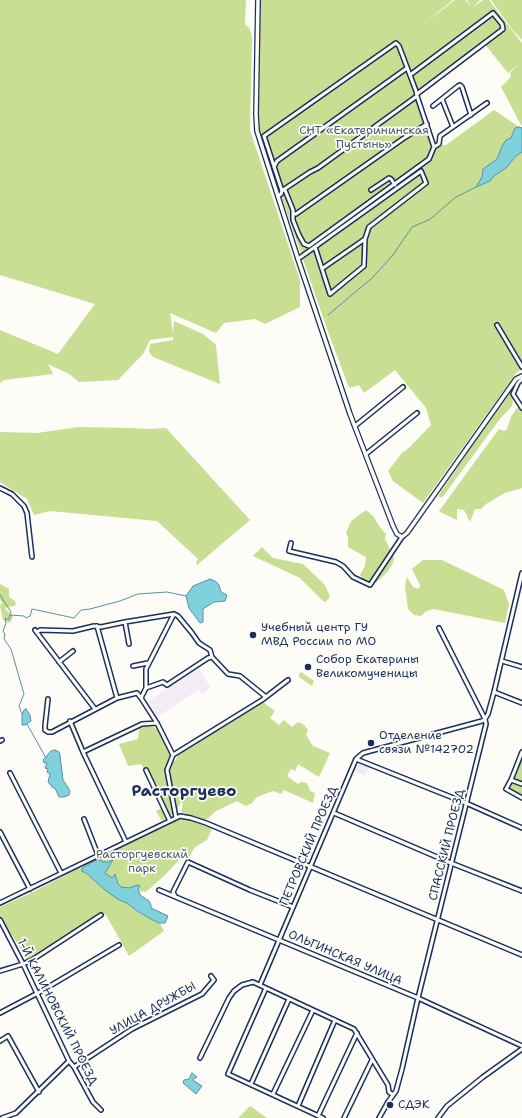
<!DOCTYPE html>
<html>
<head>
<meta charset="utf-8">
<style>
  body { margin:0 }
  canvas { display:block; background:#fdfcf7 }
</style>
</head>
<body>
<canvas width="522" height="1118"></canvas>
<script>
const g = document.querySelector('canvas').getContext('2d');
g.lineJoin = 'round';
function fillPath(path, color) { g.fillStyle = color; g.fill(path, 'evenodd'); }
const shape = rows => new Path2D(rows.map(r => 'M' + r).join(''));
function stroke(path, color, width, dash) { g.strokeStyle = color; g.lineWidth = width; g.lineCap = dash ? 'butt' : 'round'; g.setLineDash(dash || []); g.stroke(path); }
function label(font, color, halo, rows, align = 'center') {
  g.font = font + ' "Shantell Sans",sans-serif'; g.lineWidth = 3.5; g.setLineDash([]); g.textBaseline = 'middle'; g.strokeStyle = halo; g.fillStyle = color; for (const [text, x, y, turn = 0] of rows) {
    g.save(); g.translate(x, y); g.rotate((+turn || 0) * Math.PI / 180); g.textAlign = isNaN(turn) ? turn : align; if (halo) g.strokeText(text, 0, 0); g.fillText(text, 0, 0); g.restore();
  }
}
const built = shape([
  [197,666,211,688,202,694,199,689,156,718,146,703],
  [357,760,370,765,365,776,353,771]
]);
const green = shape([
  [0,0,246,0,245,24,250,29,252,39,250,130,300,280,300,307,265,324,255,319,224,323,216,333,170,313,173,334,174,321,203,334,216,345,220,384,153,357,149,352,150,344,173,340,173,337,150,340,143,354,118,380,79,382,69,374,48,364,53,374,4,380,0,383,0,330,58,354,95,304,0,275],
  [260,0,453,0,422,25,455,0,465,0,471,6,467,0,480,0,472,8,483,0,489,0,522,43,522,127,501,87,511,77,510,73,518,65,508,73,483,42,414,94,437,146,446,145,494,110,519,127,515,128,511,138,506,140,502,146,497,159,483,169,482,177,477,186,490,181,494,176,506,168,516,156,522,152,522,369,517,372,423,503,393,481,388,471,402,453,410,447,431,425,426,408,395,370,364,393,359,385,349,388,326,326,258,129,257,119],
  [491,0,522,0,522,40,512,29],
  [517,380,518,383,514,392,512,406,499,420,442,498,438,496],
  [520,406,522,408,522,488,505,493,486,504,481,509,475,509,470,522,464,510,457,509,457,520,442,513,439,511,485,448,499,429,504,431,507,429,511,417,516,409],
  [79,427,130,428,151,429,166,428,250,520,197,565,196,562,198,559,157,521,50,511,34,515,27,499,0,482,0,432,37,433],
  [366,510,374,517,379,526,386,534,385,539,394,558,393,563,388,571,377,582,372,583,363,579,360,575,365,566,366,557,348,547,348,537,346,533,351,521],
  [262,547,273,558,303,564,325,585,330,597,325,602,323,601,300,578,253,556],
  [423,560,442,560,504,590,509,604,505,623,433,609,425,612,421,616,414,615,408,609,405,586,407,577,413,587,419,589,420,585,412,569],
  [0,584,9,589,9,597,15,601,16,605,5,608,13,617,10,623,3,620,0,606,2,602,0,600],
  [301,672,314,681,312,686,299,677,299,674],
  [263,702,275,711,270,718,279,725,284,720,292,727,298,722,303,724,308,730,306,735,313,746,330,753,319,777,298,764,295,771,291,769,287,776,298,784,301,782,307,783,310,791,315,793,313,803,284,790,281,794,273,791,257,797,251,804,245,806,237,801,216,811,205,821,181,812,183,803,181,802,176,812,162,821,156,811,164,807,143,767,141,764,128,766,119,744,138,739,139,729,140,728,146,726,153,727,164,733,170,747,172,759,175,761,180,752],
  [522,747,522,798,504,789],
  [180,819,190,820,212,829,207,840,195,847,188,859,180,857,180,859,164,876,146,892,139,891,138,889,121,887,118,884,115,874,112,878,105,873,113,859,109,862,103,862,98,859],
  [79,868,82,868,82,869,105,890,119,900,127,903,139,913,160,923,164,931,129,956,106,915,101,914,36,956,26,960,23,952,0,917,0,907,33,892],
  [250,1106,267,1118,238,1118]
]);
const water = shape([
  [519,127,522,128,522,152,516,156,506,168,494,176,490,181,476,187,482,177,483,169,497,159,502,146,506,140,511,138,515,128,519,127],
  [210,579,215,581,219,585,221,592,227,595,225,601,214,602,203,609,203,622,200,623,189,608,186,596,193,586,210,579],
  [26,709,30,715,31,721,25,725,22,725,22,715,24,710,26,709],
  [55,750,59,752,60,755,63,780,67,786,70,791,69,795,64,797,59,797,55,788,53,788,48,782,50,774,47,772,48,769,45,768,47,763,44,763,43,760,51,751,55,750],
  [114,858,105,873,112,878,115,874,118,884,121,887,129,888,138,885,140,886,138,889,140,895,149,901,151,905,151,908,168,916,165,923,159,923,151,919,137,911,127,903,119,900,105,890,85,872,82,872,82,868,98,859,103,862,109,862,114,858],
  [192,1073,197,1077,193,1079,194,1081,202,1086,196,1094,183,1083,184,1080,189,1079,192,1073]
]);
const stream = shape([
  [328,315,372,278,393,255,412,227,429,220,456,197,476,187],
  [0,595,11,612,9,619,8,620,6,618,5,619,6,623,3,631,5,634,4,639,11,649,24,694,19,706,22,714],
  [10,615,24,616,26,618,30,616,32,609,74,618,81,610,90,609,120,601,138,594,167,592,186,596],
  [27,724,46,758]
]);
const minor = shape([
  [410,75,493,13,502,24,503,29,417,94],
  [442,99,453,127],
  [433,106,458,86,460,85,462,87,471,115],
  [434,147,439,144,440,136,487,103],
  [274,167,277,161,407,68],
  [371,190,389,178,391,179,395,185],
  [282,191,264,136,396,43,399,46,416,91,417,96,434,147,429,159,309,246,304,244,299,235,293,220,293,210,285,190],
  [278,196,281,194,282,191,286,188,310,172,318,168,417,96],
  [294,214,296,214,404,138,427,124],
  [298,259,421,171,426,183,369,227,365,239,364,266,330,294,315,247],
  [323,268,365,239],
  [497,325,522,367],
  [522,379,518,383,513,394,522,408],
  [355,426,403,387],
  [366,454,417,413],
  [0,488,12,494,24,506,27,513,32,557],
  [291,543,289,551,336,562,343,566,353,577,370,585,402,537],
  [125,622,129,644],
  [97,626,117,698],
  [439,628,485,719],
  [35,630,95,709],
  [37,632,40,630,73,631,94,626,101,627,125,622,174,614,178,616,192,633,199,643,210,650,212,657,228,674,240,676,266,697],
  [502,661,522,667],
  [59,662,73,651],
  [133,666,148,663],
  [146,688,163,682,167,685,170,683,208,658,212,657],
  [494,692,522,703],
  [141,698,146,688,146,669,174,614],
  [48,699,45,726,45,730,48,732,52,732,117,698,137,693,141,698,157,723,173,755],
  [70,721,83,752,126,842],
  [0,741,2,740],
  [83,752,142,724,157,723],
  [522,752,511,780,506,789,522,798],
  [356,759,466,803,522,828],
  [146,770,170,821],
  [10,773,61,873],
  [511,780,522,784],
  [334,813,451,863,522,891],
  [176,818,167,770,173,755,262,700,288,680],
  [84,819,98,855],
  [0,832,30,889],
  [159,890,418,998,522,1046],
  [175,896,173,892,188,862,250,890,293,907],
  [0,903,180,816,191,818,206,823,522,955],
  [0,920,23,964,69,1061,74,1067,93,1102,101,1110],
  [0,971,23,964,32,960,101,915],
  [260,985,356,759,363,753,482,721,485,719],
  [266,988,228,1074,323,1118],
  [0,1013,38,993,119,945],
  [0,1041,8,1036,39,1092],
  [200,1058,229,998,234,991,242,985,253,982,354,1029,388,1085,389,1092,393,1095],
  [74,1067,132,1029,202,994,214,980,211,976],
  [251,1084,289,999],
  [273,1094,313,1010],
  [298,1106,335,1020],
  [318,1116,357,1033],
  [2,1118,16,1113,69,1061],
  [344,1118,372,1060],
  [379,1118,388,1102,396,1091,402,1069,418,998,486,724,485,719,488,714,494,692,522,573],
  [438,1118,447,1106,483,1077,522,1049]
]);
const major = shape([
  [258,0,256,114,257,131,298,259,350,414,393,526,397,534,402,537,407,533,516,379,522,376]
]);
const markers = [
  [253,635,4,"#1b2f5e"],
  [308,667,4,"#1b2f5e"],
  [371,743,4,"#1b2f5e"],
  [390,1105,4,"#1b2f5e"]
];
const parkNames = [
  ["СНТ «Екатерининская",364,131],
  ["Пустынь»",364,145],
  ["Расторгуевский",142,855],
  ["парк",142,869]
];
const poiNames = [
  ["Учебный центр ГУ",261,628],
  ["МВД России по МО",261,642],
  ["Собор Екатерины",316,660],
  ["Великомученицы",316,674],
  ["Отделение",379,736],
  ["связи №142702",379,750],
  ["СДЭК",398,1105]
];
const streetNames = [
  ["СПАССКИЙ ПРОЕЗД",447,845,-76],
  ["ПЕТРОВСКИЙ ПРОЕЗД",309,846,-67],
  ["ОЛЬГИНСКАЯ УЛИЦА",345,958,23],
  ["УЛИЦА ДРУЖБЫ",153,1009,-29],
  ["1-Й КАЛИНОВСКИЙ ПРОЕЗД",57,1012,63]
];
const districtNames = [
  ["Расторгуево",184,792]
];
fillPath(built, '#f3ecf7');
fillPath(green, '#c8de93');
fillPath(water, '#81d1dc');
stroke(water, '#5890aa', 1);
stroke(stream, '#5890aa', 1);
stroke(minor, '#1b2f5e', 6);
stroke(major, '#1b2f5e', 6);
stroke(minor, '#fdfcf7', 3);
stroke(major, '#fdfcf7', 3.5);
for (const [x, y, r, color] of markers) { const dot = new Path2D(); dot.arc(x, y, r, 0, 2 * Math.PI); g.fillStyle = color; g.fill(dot); stroke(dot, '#fdfcf7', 1.5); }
label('12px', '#465b6b', '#fdfcf7', parkNames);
label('12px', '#1b2f5e', '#fdfcf7', poiNames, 'left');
label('12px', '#1b2f5e', '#fdfcf7', streetNames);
label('bold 16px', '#1b2f5e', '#fdfcf7', districtNames);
</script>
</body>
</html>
